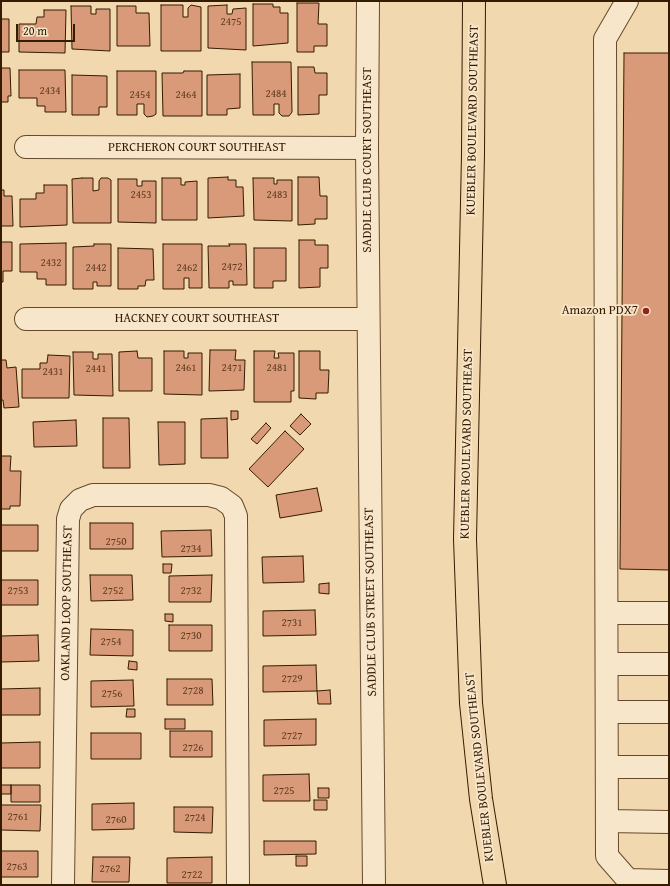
<!DOCTYPE html>
<html>
<head>
<meta charset="utf-8">
<style>
  body { margin:0 }
  #map { position:relative; width:670px; height:886px; overflow:hidden; background:#f2d8ae; font-family:"Gentium Book Plus",serif }
  canvas { display:block }
  .frame { position:absolute; inset:0; border:2px solid #351b00; pointer-events:none }
  .scale { position:absolute; left:16px; top:24px; width:59px; height:18px; box-sizing:border-box; border:2px solid #351b00; border-top:0; padding-left:5px; font-size:12px; line-height:14px; white-space:nowrap; color:#351b00; -webkit-text-stroke:3px #f7e6ca; paint-order:stroke }
</style>
</head>
<body>
<div id="map">
<canvas width="670" height="886"></canvas>
<div class="frame"></div>
<div class="scale">20 m</div>
</div>
<script>
const g = document.querySelector('canvas').getContext('2d');
g.lineJoin = 'round';
function fillPath(path, color) { g.fillStyle = color; g.fill(path, 'evenodd'); }
const shape = rows => new Path2D(rows.map(r => 'M' + r).join(''));
function stroke(path, color, width, dash) { g.strokeStyle = color; g.lineWidth = width; g.lineCap = dash ? 'butt' : 'round'; g.setLineDash(dash || []); g.stroke(path); }
function label(font, color, halo, rows, align = 'center') {
  g.font = font + ' "Gentium Book Plus",serif'; g.lineWidth = 3.5; g.setLineDash([]); g.textBaseline = 'middle'; g.strokeStyle = halo; g.fillStyle = color; for (const [text, x, y, turn = 0] of rows) {
    g.save(); g.translate(x, y); g.rotate((+turn || 0) * Math.PI / 180); g.textAlign = isNaN(turn) ? turn : align; if (halo) g.strokeText(text, 0, 0); g.fillText(text, 0, 0); g.restore();
  }
}
const building = shape([
  [297,3,319,3,318,24,327,24,327,46,314,46,314,52,297,52,297,3],
  [253,4,273,4,273,7,280,7,280,13,288,13,288,43,253,46,253,4],
  [161,5,183,5,183,17,188,17,188,8,191,5,201,7,201,51,161,51,161,5],
  [227,5,227,14,232,14,233,9,246,8,246,50,208,48,208,6,227,5],
  [71,6,91,6,91,14,96,14,96,9,110,9,110,51,72,49,71,6],
  [117,6,136,6,136,13,149,13,150,46,117,46,117,6],
  [44,10,66,10,65,53,19,52,19,24,36,24,37,17,44,17,44,10],
  [1,19,9,19,9,52,1,52,1,19],
  [624,53,669,53,669,570,620,569,624,53],
  [252,62,291,62,292,112,289,116,282,116,279,113,279,104,274,104,274,115,253,115,252,62],
  [298,67,314,67,315,73,327,73,327,95,319,95,319,114,298,115,298,67],
  [1,68,10,68,11,96,8,96,8,102,1,102,1,68],
  [19,70,65,70,66,112,45,112,45,106,37,106,37,98,19,98,19,70],
  [117,71,156,71,156,114,153,116,147,117,144,114,144,104,137,104,137,115,117,115,117,71],
  [184,71,202,71,202,116,163,116,162,73,183,73,184,71],
  [240,74,240,108,227,109,227,115,207,115,207,75,240,74],
  [72,75,107,76,107,107,99,107,99,115,72,115,72,75],
  [228,177,228,180,236,180,236,187,243,187,244,216,208,218,208,178,228,177],
  [298,177,319,177,320,196,327,196,327,219,315,219,315,224,298,225,298,177],
  [82,178,93,178,93,191,99,190,99,181,101,178,108,178,111,180,111,223,73,223,72,179,82,178],
  [162,178,181,178,181,185,185,185,185,182,197,181,197,220,162,220,162,178],
  [253,178,274,178,274,184,277,184,277,180,292,180,292,221,254,220,253,178],
  [118,179,137,179,137,186,142,186,142,181,156,181,156,223,118,222,118,179],
  [44,185,67,185,67,225,20,227,20,199,36,199,36,193,44,193,44,185],
  [1,190,4,190,4,196,12,196,13,226,1,226,1,190],
  [299,240,315,240,315,245,328,245,328,268,320,268,320,287,299,288,299,240],
  [1,242,12,242,12,271,3,271,3,282,1,282,1,242],
  [66,243,66,285,46,285,46,279,37,279,37,272,20,272,20,244,66,243],
  [94,244,111,244,111,286,97,286,97,282,93,282,93,289,73,289,73,247,94,246,94,244],
  [163,244,202,244,202,288,189,288,189,278,184,278,184,289,163,289,163,244],
  [229,244,246,244,247,285,233,285,233,281,229,281,229,288,209,288,208,246,230,246,229,244],
  [118,248,153,249,154,280,146,280,145,286,138,286,138,289,118,289,118,248],
  [254,248,286,248,286,281,273,281,273,288,254,288,254,248],
  [210,350,236,350,235,360,245,360,244,390,209,391,210,350],
  [137,351,138,358,152,358,152,391,119,391,119,352,137,351],
  [164,351,184,351,184,358,188,358,188,353,202,353,202,395,164,394,164,351],
  [254,351,275,351,274,358,279,358,278,353,294,353,294,391,291,391,291,402,254,402,254,351],
  [299,351,320,351,320,370,329,370,328,393,316,393,316,399,299,398,299,351],
  [73,352,93,352,93,359,98,359,98,354,112,354,113,396,74,395,73,352],
  [48,355,70,356,69,398,22,398,22,369,40,369,40,363,47,363,48,355],
  [1,360,6,360,7,368,16,367,19,407,4,408,3,400,1,400,1,360],
  [231,411,238,411,238,419,231,420,231,411],
  [301,414,311,424,300,435,290,426,301,414],
  [103,418,129,418,130,468,103,468,103,418],
  [227,418,228,458,201,458,201,419,227,418],
  [76,420,77,446,34,447,33,422,76,420],
  [158,422,185,422,185,464,159,465,158,422],
  [266,423,271,428,257,444,251,439,266,423],
  [285,431,304,449,268,487,249,469,285,431],
  [1,456,11,456,10,471,21,471,20,506,10,506,10,509,1,509,1,456],
  [317,488,322,511,280,518,276,495,317,488],
  [90,523,133,523,133,549,90,549,90,523],
  [1,525,38,525,38,551,1,551,1,525],
  [211,530,212,556,162,557,161,531,211,530],
  [303,556,304,582,263,583,262,557,303,556],
  [163,564,172,564,171,573,163,573,163,564],
  [90,575,132,575,133,600,91,601,90,575],
  [212,575,211,602,169,602,169,576,212,575],
  [1,580,38,580,38,605,1,605,1,580],
  [329,583,329,594,319,593,319,584,329,583],
  [315,610,316,635,263,636,263,611,315,610],
  [165,614,173,614,173,622,165,621,165,614],
  [169,625,212,625,212,651,169,651,169,625],
  [91,629,133,630,133,656,90,655,91,629],
  [38,635,39,661,1,662,1,636,38,635],
  [129,661,137,662,137,670,128,669,129,661],
  [316,665,317,691,263,692,263,666,316,665],
  [167,679,212,679,213,705,167,705,167,679],
  [133,680,134,706,91,707,91,681,133,680],
  [40,688,40,715,1,715,1,689,40,688],
  [330,690,331,704,318,704,317,691,330,690],
  [127,709,135,709,135,717,126,717,127,709],
  [165,719,185,719,185,729,165,729,165,719],
  [316,719,316,745,264,746,264,720,316,719],
  [170,731,212,731,212,757,170,757,170,731],
  [91,733,141,733,141,759,91,759,91,733],
  [40,742,40,768,1,768,1,743,40,742],
  [309,774,310,801,263,801,263,775,309,774],
  [1,785,11,785,11,794,1,794,1,785],
  [11,785,40,785,40,802,11,802,11,785],
  [318,788,329,788,329,798,318,798,318,788],
  [314,800,327,800,327,810,314,810,314,800],
  [134,803,134,829,92,830,92,804,134,803],
  [1,805,41,805,40,831,1,830,1,805],
  [174,807,213,807,212,833,174,832,174,807],
  [264,841,316,841,316,854,264,855,264,841],
  [1,851,38,851,38,877,1,877,1,851],
  [296,856,307,856,307,866,296,866,296,856],
  [93,857,130,857,129,882,92,882,93,857],
  [212,857,212,883,167,883,167,858,212,857]
]);
const minor = shape([
  [368,1,367,148,374,885],
  [627,1,605,39,607,856,628,880,669,881],
  [26,147,367,148],
  [26,319,368,319],
  [607,613,669,613],
  [607,664,669,664],
  [607,712,669,712],
  [607,767,669,767],
  [607,821,669,822],
  [63,885,68,519,71,509,80,500,93,495,209,495,221,498,232,506,236,516,238,885]
]);
const major = shape([
  [474,1,473,154,465,539,471,703,481,799,495,885]
]);
const markers = [
  [646,311,4,"#8f2418"]
];
const numberNames = [
  ["2475",231,22],
  ["2434",50,91],
  ["2484",276,94],
  ["2454",140,95],
  ["2464",186,95],
  ["2453",141,195],
  ["2483",277,195],
  ["2432",51,263],
  ["2472",232,267],
  ["2442",96,268],
  ["2462",187,268],
  ["2461",186,368],
  ["2471",232,368],
  ["2481",277,368],
  ["2441",96,369],
  ["2431",53,372],
  ["2750",116,542],
  ["2734",191,549],
  ["2753",18,591],
  ["2752",113,591],
  ["2732",191,591],
  ["2731",292,623],
  ["2730",191,636],
  ["2754",111,642],
  ["2729",292,679],
  ["2728",193,691],
  ["2756",112,694],
  ["2727",292,736],
  ["2726",193,748],
  ["2725",284,791],
  ["2761",18,817],
  ["2724",195,818],
  ["2760",116,820],
  ["2763",17,867],
  ["2762",110,869],
  ["2722",192,875]
];
const streetNames = [
  ["KUEBLER BOULEVARD SOUTHEAST",473,120,-89],
  ["PERCHERON COURT SOUTHEAST",197,148],
  ["SADDLE CLUB COURT SOUTHEAST",368,160,-90],
  ["HACKNEY COURT SOUTHEAST",197,319],
  ["KUEBLER BOULEVARD SOUTHEAST",467,444,-89],
  ["SADDLE CLUB STREET SOUTHEAST",371,602,-91],
  ["OAKLAND LOOP SOUTHEAST",67,603,-89],
  ["KUEBLER BOULEVARD SOUTHEAST",480,767,-96]
];
const poiNames = [
  ["Amazon PDX7",638,311]
];
fillPath(building, '#d99a79');
stroke(building, '#351b00', 1);
stroke(minor, '#644a2c', 24);
stroke(major, '#351b00', 24);
stroke(minor, '#f7e6ca', 22);
stroke(major, '#f2d8ae', 22);
for (const [x, y, r, color] of markers) { const dot = new Path2D(); dot.arc(x, y, r, 0, 2 * Math.PI); g.fillStyle = color; g.fill(dot); stroke(dot, '#f7e6ca', 1.5); }
label('11px', '#5e3b1e', null, numberNames);
label('13px', '#351b00', '#f7e6ca', streetNames);
label('13px', '#351b00', '#f7e6ca', poiNames, 'right');
</script>
</body>
</html>
